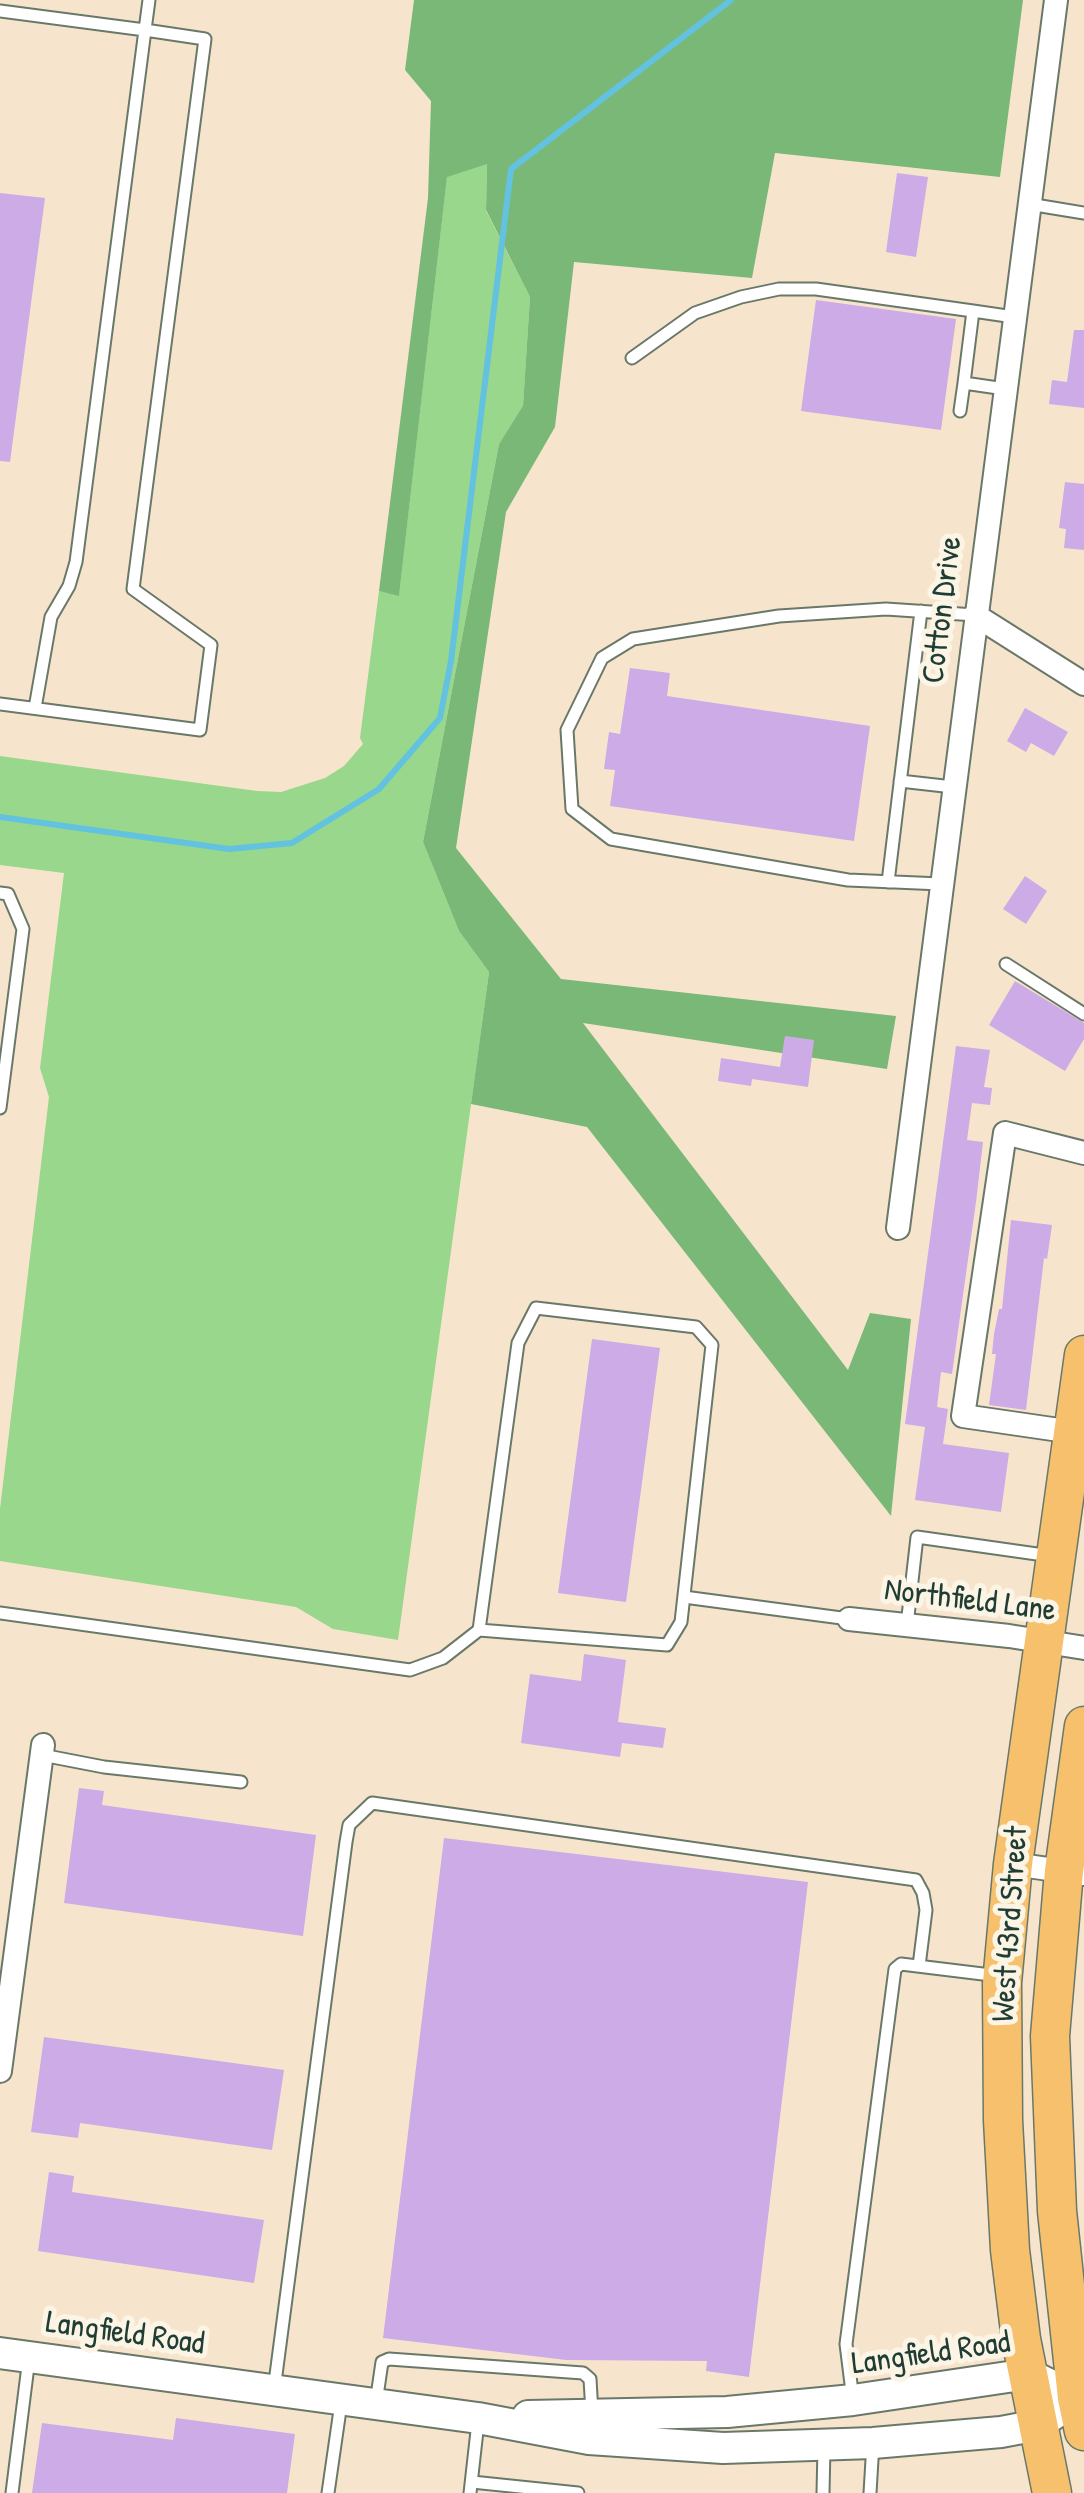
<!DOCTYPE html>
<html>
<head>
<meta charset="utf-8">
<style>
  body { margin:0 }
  canvas { display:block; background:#f6e5cc }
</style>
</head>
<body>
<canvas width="1084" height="2493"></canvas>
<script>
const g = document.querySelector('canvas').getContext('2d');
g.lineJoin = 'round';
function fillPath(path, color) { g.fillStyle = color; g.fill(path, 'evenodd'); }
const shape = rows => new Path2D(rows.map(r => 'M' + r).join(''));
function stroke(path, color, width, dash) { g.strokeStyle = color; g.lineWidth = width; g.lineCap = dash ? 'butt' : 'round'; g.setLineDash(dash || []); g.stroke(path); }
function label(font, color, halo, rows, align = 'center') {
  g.font = font + ' "Patrick Hand",sans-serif'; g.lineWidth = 10; g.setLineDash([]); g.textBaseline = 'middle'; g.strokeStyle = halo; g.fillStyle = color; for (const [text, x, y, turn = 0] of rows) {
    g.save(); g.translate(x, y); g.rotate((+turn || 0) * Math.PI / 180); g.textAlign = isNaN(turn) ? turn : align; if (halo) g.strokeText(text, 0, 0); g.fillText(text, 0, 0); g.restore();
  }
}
const green = shape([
  [487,162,486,211,530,297,523,407,499,444,423,842,459,931,489,972,398,1640,333,1629,296,1607,0,1561,0,1509,49,1097,40,1068,64,873,0,865,0,756,257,791,281,792,325,778,344,766,363,744,360,738,379,591,399,595,447,176]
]);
const forest = shape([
  [414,0,1023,0,1000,177,775,153,752,278,574,262,555,427,506,512,456,848,561,979,896,1016,887,1069,583,1023,848,1370,870,1313,911,1319,891,1516,587,1127,471,1104,489,972,459,931,423,842,499,444,523,406,530,297,486,210,487,164,447,177,399,596,379,591,428,198,431,101,405,70]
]);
const stream = shape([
  [0,817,229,849,292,843,379,789,440,718,451,661,511,169,731,0]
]);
const building = shape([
  [897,173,928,177,916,257,886,252],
  [0,193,45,198,10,462,0,461],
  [816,300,956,319,941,430,801,411],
  [1074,330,1084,330,1084,408,1049,404,1052,380,1067,382],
  [1065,482,1084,484,1084,550,1064,548,1066,529,1059,528],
  [630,668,670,673,667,696,870,726,854,841,610,806,615,770,604,769,609,732,620,734],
  [1025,708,1068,732,1054,756,1031,743,1026,752,1007,741],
  [1025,876,1047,891,1026,924,1003,909],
  [1015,981,1084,1023,1084,1039,1065,1071,989,1025],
  [785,1036,814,1040,808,1087,752,1079,751,1086,718,1081,721,1058,780,1067],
  [956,1046,990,1050,984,1087,992,1088,990,1105,972,1103,967,1140,983,1142,976,1202,952,1374,941,1372,937,1407,948,1409,943,1444,1009,1453,1001,1512,915,1500,925,1427,905,1424],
  [1011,1220,1052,1225,1047,1259,1044,1258,1026,1410,989,1405,996,1354,992,1354,994,1334,999,1309,1002,1309],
  [592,1339,660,1348,626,1602,558,1593],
  [584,1654,626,1660,618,1722,666,1728,663,1748,622,1743,620,1757,521,1743,530,1674,581,1681],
  [79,1788,104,1791,102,1805,316,1835,303,1936,64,1903],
  [444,1838,808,1882,749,2377,706,2371,707,2361,566,2360,383,2338],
  [44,2037,284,2070,272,2150,80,2123,78,2138,31,2132],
  [49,2172,74,2176,72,2192,264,2220,254,2283,38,2251],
  [176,2418,295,2434,287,2493,32,2493,42,2423,173,2440]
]);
const service = shape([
  [0,11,145,30,76,562,69,586,51,617,35,708],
  [1029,204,1084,213],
  [632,358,695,313,741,297,779,289,816,289,973,311],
  [1005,389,964,383,973,311,1014,317],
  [960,411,964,383],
  [0,704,200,730,211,645,133,589,205,39,145,30,149,0],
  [900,781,953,787],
  [888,882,921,611],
  [941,884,848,880,611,839,572,809,567,730,602,658,633,639,779,616,886,609,975,615],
  [0,893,8,894,23,929,0,1108],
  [1006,964,1084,1014],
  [684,1597,849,1619],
  [0,1613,410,1670,443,1658,479,1630,667,1645,681,1622,712,1345,696,1327,536,1308,518,1343,479,1630],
  [907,1625,917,1537,1051,1556],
  [42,1755,104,1767,241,1782],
  [274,2390,346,1842,349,1825,372,1803,916,1880,923,1893,926,1910,919,1966],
  [853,2400,846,2344,895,1969,901,1964,999,1976],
  [376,2403,382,2362,389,2359,583,2373,590,2379,592,2413],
  [472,2482,578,2493],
  [12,2493,29,2358],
  [328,2493,341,2403],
  [470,2493,478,2422],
  [823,2493,824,2447],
  [870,2493,873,2443]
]);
const minor = shape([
  [975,615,1084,684],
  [898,1228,1056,0],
  [1073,1432,963,1416,1005,1133,1084,1153],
  [849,1619,1009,1636,1084,1648],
  [1013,1864,1084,1874],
  [0,2071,43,1745]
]);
const tertiary = shape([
  [0,2353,478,2418,589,2439,723,2448,873,2443,1001,2432,1038,2425,1077,2398],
  [528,2416,727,2412,853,2400,1028,2374,1077,2398]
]);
const primary = shape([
  [1084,1726,1064,1871,1050,2036,1057,2211,1077,2398,1084,2431],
  [1052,2493,1021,2339,1010,2250,1003,2120,1002,1983,1013,1864,1084,1355]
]);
const streetNames = [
  ["Cotton Drive",943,610,-83],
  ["Northfield Lane",970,1601,7],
  ["West 43rd Street",1011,1924,-86],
  ["Langfield Road",125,2334,8],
  ["Langfield Road",931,2354,-8]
];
fillPath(green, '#98d78c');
fillPath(forest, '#7ab878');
stroke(stream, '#62c2e0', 6);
fillPath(building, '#cdabe7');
stroke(service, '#6a7869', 15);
stroke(minor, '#6a7869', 26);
stroke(tertiary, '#6a7869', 34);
stroke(primary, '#6a7869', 41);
stroke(service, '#fff', 11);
stroke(minor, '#fff', 22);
stroke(tertiary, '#fff', 30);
stroke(primary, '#f7c06c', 38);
label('32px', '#1f3d34', '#fcf5e5', streetNames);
</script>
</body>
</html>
